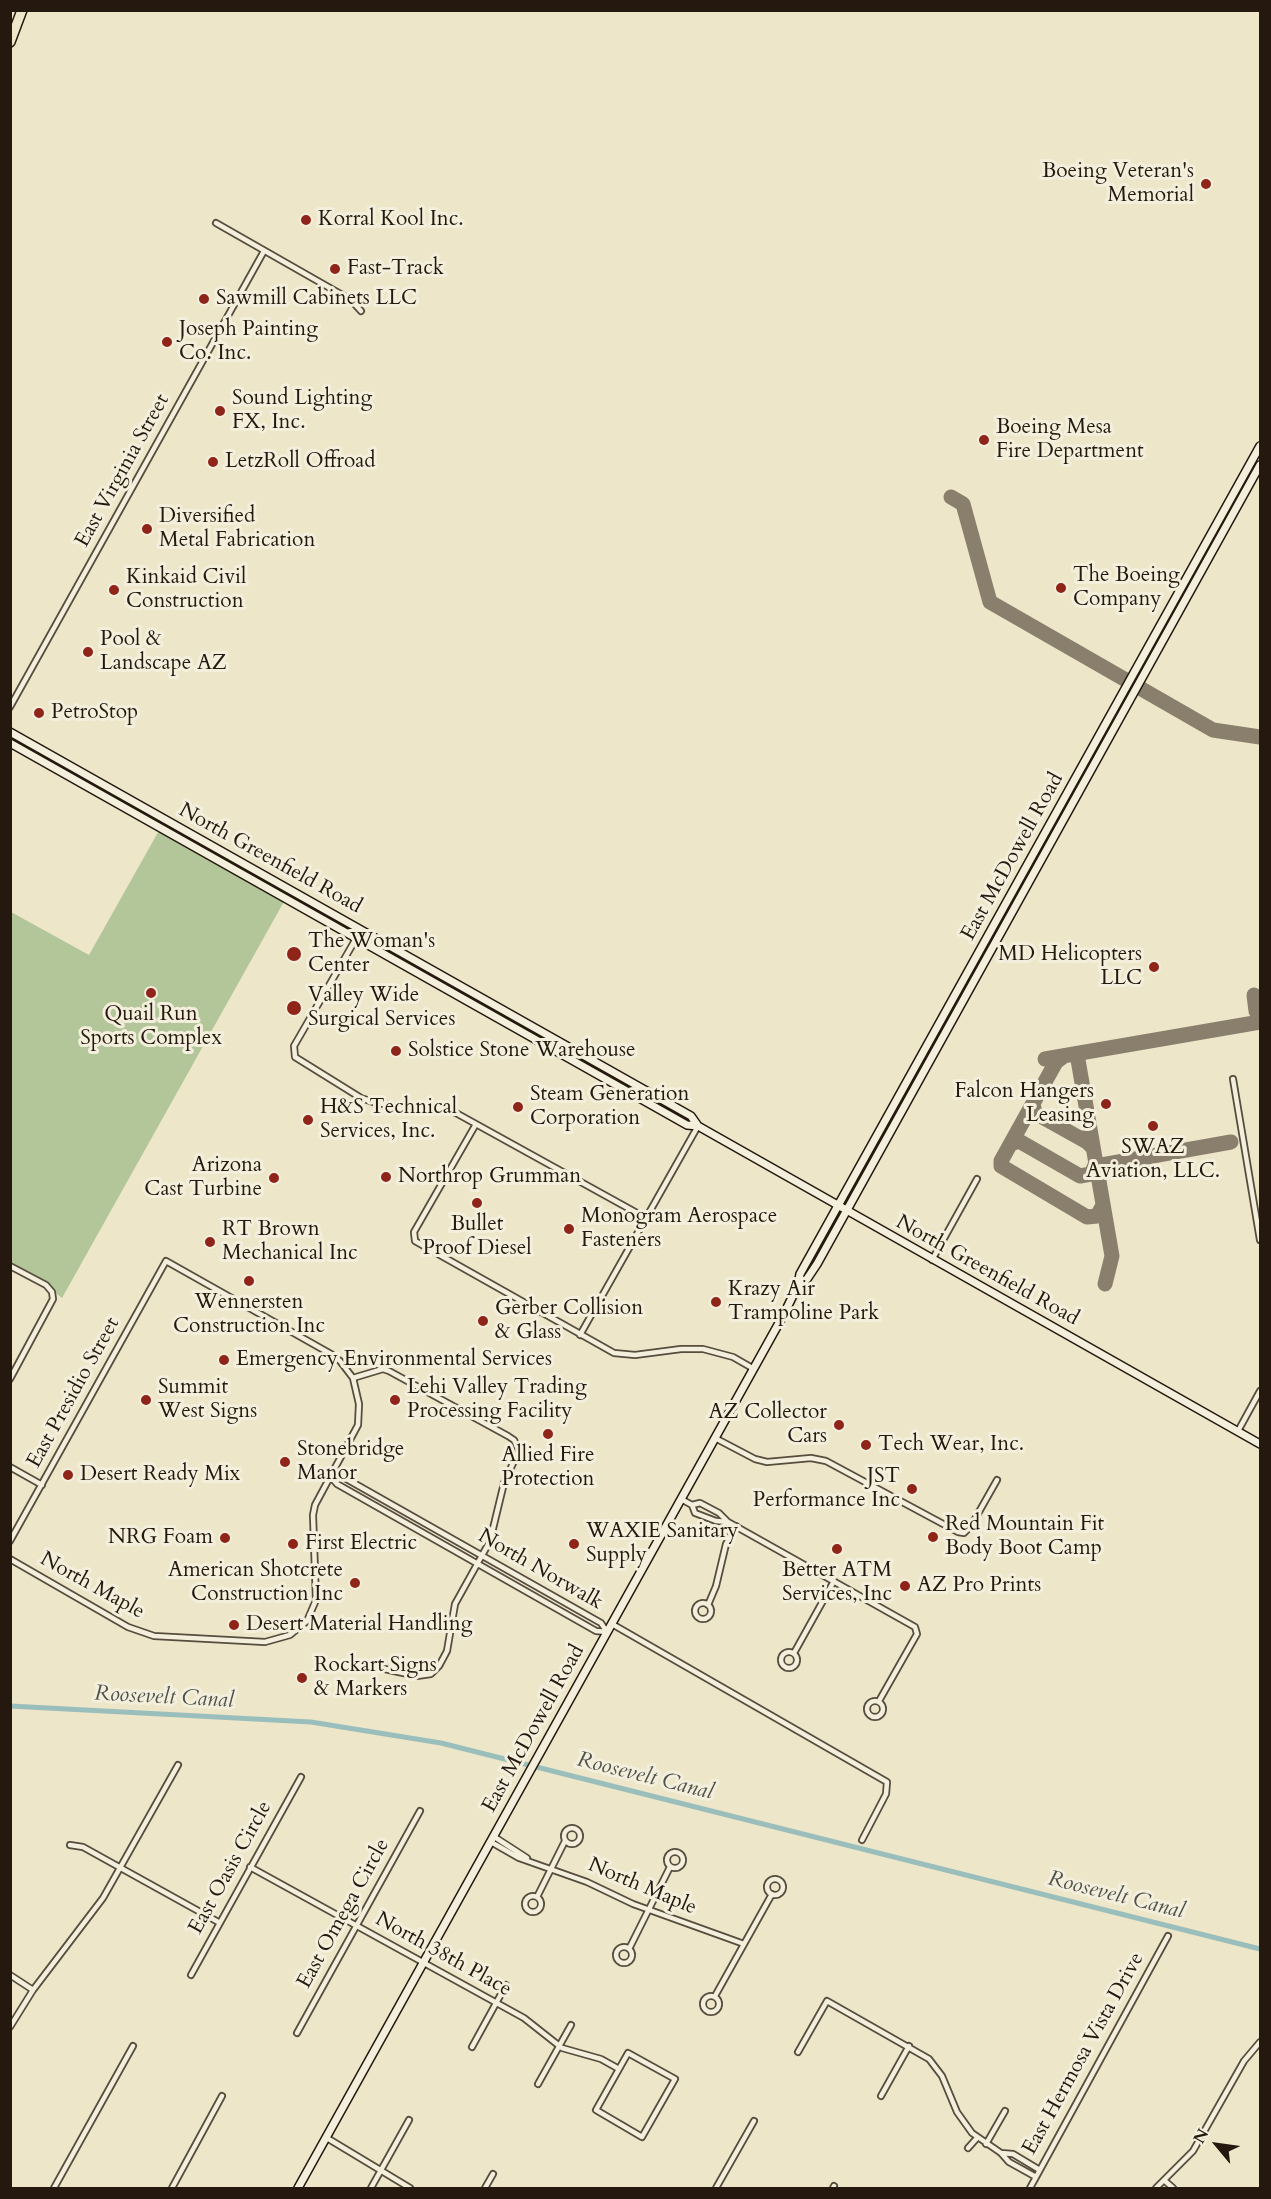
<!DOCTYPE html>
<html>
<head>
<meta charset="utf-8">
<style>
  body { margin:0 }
  #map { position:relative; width:1271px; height:2199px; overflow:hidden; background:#ede6c9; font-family:Cardo,serif }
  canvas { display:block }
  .frame { position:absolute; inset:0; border:12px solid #25180e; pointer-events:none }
  .north { position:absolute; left:1187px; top:2115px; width:60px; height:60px; -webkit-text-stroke:4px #f3efdc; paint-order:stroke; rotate:299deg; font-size:16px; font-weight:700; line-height:24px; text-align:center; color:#25180e }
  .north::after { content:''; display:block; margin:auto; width:21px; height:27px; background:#25180e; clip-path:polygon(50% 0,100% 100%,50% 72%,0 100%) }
</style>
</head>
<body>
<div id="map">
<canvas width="1271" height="2199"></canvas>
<div class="frame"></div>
<div class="north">N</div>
</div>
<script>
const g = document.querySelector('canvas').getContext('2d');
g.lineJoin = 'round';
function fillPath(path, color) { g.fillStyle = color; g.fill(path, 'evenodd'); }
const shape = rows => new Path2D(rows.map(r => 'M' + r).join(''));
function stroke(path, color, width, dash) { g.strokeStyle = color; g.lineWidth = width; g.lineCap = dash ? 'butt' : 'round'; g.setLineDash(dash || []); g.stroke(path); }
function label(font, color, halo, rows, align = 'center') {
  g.font = font + ' Cardo,serif'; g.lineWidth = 6; g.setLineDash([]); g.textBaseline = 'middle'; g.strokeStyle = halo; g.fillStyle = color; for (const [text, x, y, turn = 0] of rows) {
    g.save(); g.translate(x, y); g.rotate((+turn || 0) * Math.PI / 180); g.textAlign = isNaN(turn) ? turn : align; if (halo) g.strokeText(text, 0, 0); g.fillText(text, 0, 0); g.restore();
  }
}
const green = shape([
  [161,827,286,898,62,1298,46,1285,11,1266,11,912,89,955]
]);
const canal = shape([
  [10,1706,311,1722,441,1743,1260,1949]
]);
const taxiway = shape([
  [951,497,963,504,990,602,1213,730,1260,737],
  [1254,995,1256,1011,1260,1018],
  [1077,1054,1112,1256,1105,1284],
  [1064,1056,1056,1062,1001,1161,1001,1166,1087,1217,1097,1216,1103,1205],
  [1045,1059,1260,1022],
  [1033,1104,1035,1113,1087,1142,1093,1148],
  [1011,1144,1019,1141,1080,1176,1091,1174,1096,1163],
  [1096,1166,1231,1142]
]);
const minor = shape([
  [216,223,351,300,361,311],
  [10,707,264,251],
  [361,930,294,1046,295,1057,361,1098,373,1102,399,1107,441,1108,456,1113,646,1218],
  [1233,1079,1260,1240],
  [476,1124,414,1232,415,1241,614,1353,635,1355,681,1349,703,1349,733,1357,754,1369],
  [932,1260,977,1179],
  [10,1266,46,1285,52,1292,53,1299,10,1379],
  [580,1335,698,1126],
  [353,1378,383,1369,389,1371,508,1436,514,1440,519,1450,504,1483,490,1541,455,1604,447,1651,439,1666,431,1674,417,1676,380,1668],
  [1238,1431,1260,1391],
  [715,1438,755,1459,767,1462,811,1458,826,1461,958,1532,964,1533,971,1526,997,1480],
  [10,1467,42,1485],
  [331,1476,343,1477,601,1623,607,1632],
  [331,1477,337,1484,596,1631,607,1632],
  [681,1499,692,1505,695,1513,716,1521,728,1522,719,1513,700,1503,692,1505],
  [728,1522,915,1627,917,1634,879,1701],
  [10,1541,166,1261,331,1354,340,1361,353,1378,359,1404,358,1425,315,1505,313,1515,316,1600,307,1621,290,1635,265,1642,154,1636,128,1627,10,1559],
  '695 1611a8 8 0 1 1 16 0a8 8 0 1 1-16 0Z',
  [708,1605,716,1586,726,1544,736,1526],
  [612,1624,887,1782,886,1794,862,1840],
  '781 1660a8 8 0 1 1 16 0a8 8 0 1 1-16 0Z',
  [794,1653,834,1581],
  '867 1709a8 8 0 1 1 16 0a8 8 0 1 1-16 0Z',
  '564 1836a8 8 0 1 1 16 0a8 8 0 1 1-16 0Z',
  [493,1836,527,1858],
  [491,1842,519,1858,587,1882,633,1904,744,1944],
  [70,1845,83,1847,220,1923],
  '667 1860a8 8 0 1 1 16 0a8 8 0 1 1-16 0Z',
  [250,1867,524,2018,562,2048,601,2059,619,2069,628,2053,675,2079,642,2137,596,2110,619,2069],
  '767 1887a8 8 0 1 1 16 0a8 8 0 1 1-16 0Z',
  '525 1904a8 8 0 1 1 16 0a8 8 0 1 1-16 0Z',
  [537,1897,565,1841],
  '616 1955a8 8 0 1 1 16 0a8 8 0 1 1-16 0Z',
  [629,1949,670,1867],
  [10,1975,33,1990],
  [191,1975,301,1777],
  '703 2004a8 8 0 1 1 16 0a8 8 0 1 1-16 0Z',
  [715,1996,772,1894],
  [10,2027,33,1990,103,1898,178,1765],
  [297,2033,420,1811],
  [472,2047,506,1985],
  [798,2052,827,2001,929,2059,942,2076,957,2112,972,2133,1001,2153,1009,2162,1036,2177],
  [538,2084,571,2025],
  [881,2096,909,2046],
  [327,2138,410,2188],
  [986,2144,1005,2111],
  [968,2148,977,2138],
  [1001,2153,1013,2154,1038,2169],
  [1165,2181,1173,2188],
  [54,2188,133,2046],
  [172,2188,222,2096],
  [371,2188,409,2120],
  [485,2188,493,2174],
  [716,2188,754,2121],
  [833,2188,834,2186],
  [1030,2188,1168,1936],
  [1156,2188,1193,2151,1244,2061,1260,2042]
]);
const secondary = shape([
  [10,732,691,1116,698,1126],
  [10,743,602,1077,687,1125,698,1126,1260,1444],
  [798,1285,807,1279,817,1264,1260,465],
  [298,2188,784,1314,798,1285,800,1274,1260,446]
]);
const motorway = shape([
  [10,42,22,10]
]);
const markers = [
  [1206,184,6,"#8f2418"],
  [306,220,6,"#8f2418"],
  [335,269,6,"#8f2418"],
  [204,299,6,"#8f2418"],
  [167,342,6,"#8f2418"],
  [220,411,6,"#8f2418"],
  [984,440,6,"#8f2418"],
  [213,462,6,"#8f2418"],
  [147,529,6,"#8f2418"],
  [1061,588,6,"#8f2418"],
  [114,590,6,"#8f2418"],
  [88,652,6,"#8f2418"],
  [39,713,6,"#8f2418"],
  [294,954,8,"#8f2418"],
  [1154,967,6,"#8f2418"],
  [151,993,6,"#8f2418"],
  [294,1008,8,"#8f2418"],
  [396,1051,6,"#8f2418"],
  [1106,1104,6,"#8f2418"],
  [518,1107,6,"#8f2418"],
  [308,1120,6,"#8f2418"],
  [1153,1126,6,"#8f2418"],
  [386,1177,6,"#8f2418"],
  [274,1178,6,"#8f2418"],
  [477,1203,6,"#8f2418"],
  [569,1229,6,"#8f2418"],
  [210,1242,6,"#8f2418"],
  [249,1281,6,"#8f2418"],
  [716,1302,6,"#8f2418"],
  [483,1321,6,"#8f2418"],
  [224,1360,6,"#8f2418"],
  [146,1400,6,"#8f2418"],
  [395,1400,6,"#8f2418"],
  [839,1425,6,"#8f2418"],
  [548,1434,6,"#8f2418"],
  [866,1445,6,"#8f2418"],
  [285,1462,6,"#8f2418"],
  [68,1475,6,"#8f2418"],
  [912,1489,6,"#8f2418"],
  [933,1537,6,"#8f2418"],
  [225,1538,6,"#8f2418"],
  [293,1544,6,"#8f2418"],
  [574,1544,6,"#8f2418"],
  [837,1549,6,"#8f2418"],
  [355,1583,6,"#8f2418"],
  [905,1586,6,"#8f2418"],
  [234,1625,6,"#8f2418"],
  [302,1678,6,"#8f2418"]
];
const poiNames = [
  ["Boeing Veteran's",1194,172,"right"],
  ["Memorial",1194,196,"right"],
  ["Korral Kool Inc.",318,220],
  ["Fast-Track",347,269],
  ["Sawmill Cabinets LLC",216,299],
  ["Joseph Painting",179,330],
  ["Co. Inc.",179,354],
  ["Sound Lighting",232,399],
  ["FX, Inc.",232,423],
  ["Boeing Mesa",996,428],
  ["Fire Department",996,452],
  ["LetzRoll Offroad",225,462],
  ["Diversified",159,517],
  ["Metal Fabrication",159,541],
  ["The Boeing",1073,576],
  ["Company",1073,600],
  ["Kinkaid Civil",126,578],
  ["Construction",126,602],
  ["Pool &",100,640],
  ["Landscape AZ",100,664],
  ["PetroStop",51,713],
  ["The Woman's",308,942],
  ["Center",308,966],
  ["MD Helicopters",1142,955,"right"],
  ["LLC",1142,979,"right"],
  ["Valley Wide",308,996],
  ["Surgical Services",308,1020],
  ["Quail Run",151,1015,"center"],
  ["Sports Complex",151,1039,"center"],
  ["Solstice Stone Warehouse",408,1051],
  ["Falcon Hangers",1094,1092,"right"],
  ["Leasing",1094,1116,"right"],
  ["Steam Generation",530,1095],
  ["Corporation",530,1119],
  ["H&S Technical",320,1108],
  ["Services, Inc.",320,1132],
  ["SWAZ",1153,1148,"center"],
  ["Aviation, LLC.",1153,1172,"center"],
  ["Arizona",262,1166,"right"],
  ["Cast Turbine",262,1190,"right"],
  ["Northrop Grumman",398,1177],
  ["Monogram Aerospace",581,1217],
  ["Fasteners",581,1241],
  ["Bullet",477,1225,"center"],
  ["Proof Diesel",477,1249,"center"],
  ["RT Brown",222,1230],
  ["Mechanical Inc",222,1254],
  ["Krazy Air",728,1290],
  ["Trampoline Park",728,1314],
  ["Wennersten",249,1303,"center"],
  ["Construction Inc",249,1327,"center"],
  ["Gerber Collision",495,1309],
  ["& Glass",495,1333],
  ["Emergency Environmental Services",236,1360],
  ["Summit",158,1388],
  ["West Signs",158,1412],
  ["Lehi Valley Trading",407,1388],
  ["Processing Facility",407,1412],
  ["AZ Collector",827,1413,"right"],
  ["Cars",827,1437,"right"],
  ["Tech Wear, Inc.",878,1445],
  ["Stonebridge",297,1450],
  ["Manor",297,1474],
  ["Allied Fire",548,1456,"center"],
  ["Protection",548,1480,"center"],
  ["Desert Ready Mix",80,1475],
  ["JST",900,1477,"right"],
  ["Performance Inc",900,1501,"right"],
  ["Red Mountain Fit",945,1525],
  ["Body Boot Camp",945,1549],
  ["WAXIE Sanitary",586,1532],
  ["Supply",586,1556],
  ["NRG Foam",213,1538,"right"],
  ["First Electric",305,1544],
  ["American Shotcrete",343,1571,"right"],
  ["Construction Inc",343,1595,"right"],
  ["Better ATM",837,1571,"center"],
  ["Services, Inc",837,1595,"center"],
  ["AZ Pro Prints",917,1586],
  ["Desert Material Handling",246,1625],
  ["Rockart Signs",314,1666],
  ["& Markers",314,1690]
];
const streetNames = [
  ["East Virginia Street",123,471,-61],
  ["East McDowell Road",1013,857,-61],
  ["North Greenfield Road",270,859,29],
  ["North Greenfield Road",987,1271,29],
  ["East Presidio Street",74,1393,-61],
  ["North Norwalk",540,1570,30],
  ["North Maple",92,1586,29],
  ["East McDowell Road",534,1729,-61],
  ["East Oasis Circle",231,1868,-61],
  ["North Maple",642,1887,23],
  ["East Omega Circle",344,1914,-61],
  ["North 38th Place",443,1955,29],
  ["East Hermosa Vista Drive",1084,2054,-61]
];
const waterNames = [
  ["Roosevelt Canal",164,1698,3],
  ["Roosevelt Canal",645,1777,14],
  ["Roosevelt Canal",1116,1896,14]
];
fillPath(green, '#b3c69a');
stroke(canal, '#9abebb', 5);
stroke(taxiway, '#897f6c', 15);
stroke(minor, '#574c3d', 8);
stroke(secondary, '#25180e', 10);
stroke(motorway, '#25180e', 12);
stroke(minor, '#f3efdc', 4.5);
stroke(secondary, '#f3efdc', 7);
stroke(motorway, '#ede6c9', 9);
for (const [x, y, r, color] of markers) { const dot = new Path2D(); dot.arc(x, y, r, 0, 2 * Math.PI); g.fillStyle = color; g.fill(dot); stroke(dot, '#f3efdc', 2); }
label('21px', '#25180e', '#f3efdc', poiNames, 'left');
label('21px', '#25180e', '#f3efdc', streetNames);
label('italic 22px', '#4e524b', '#f3efdc', waterNames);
</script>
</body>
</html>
